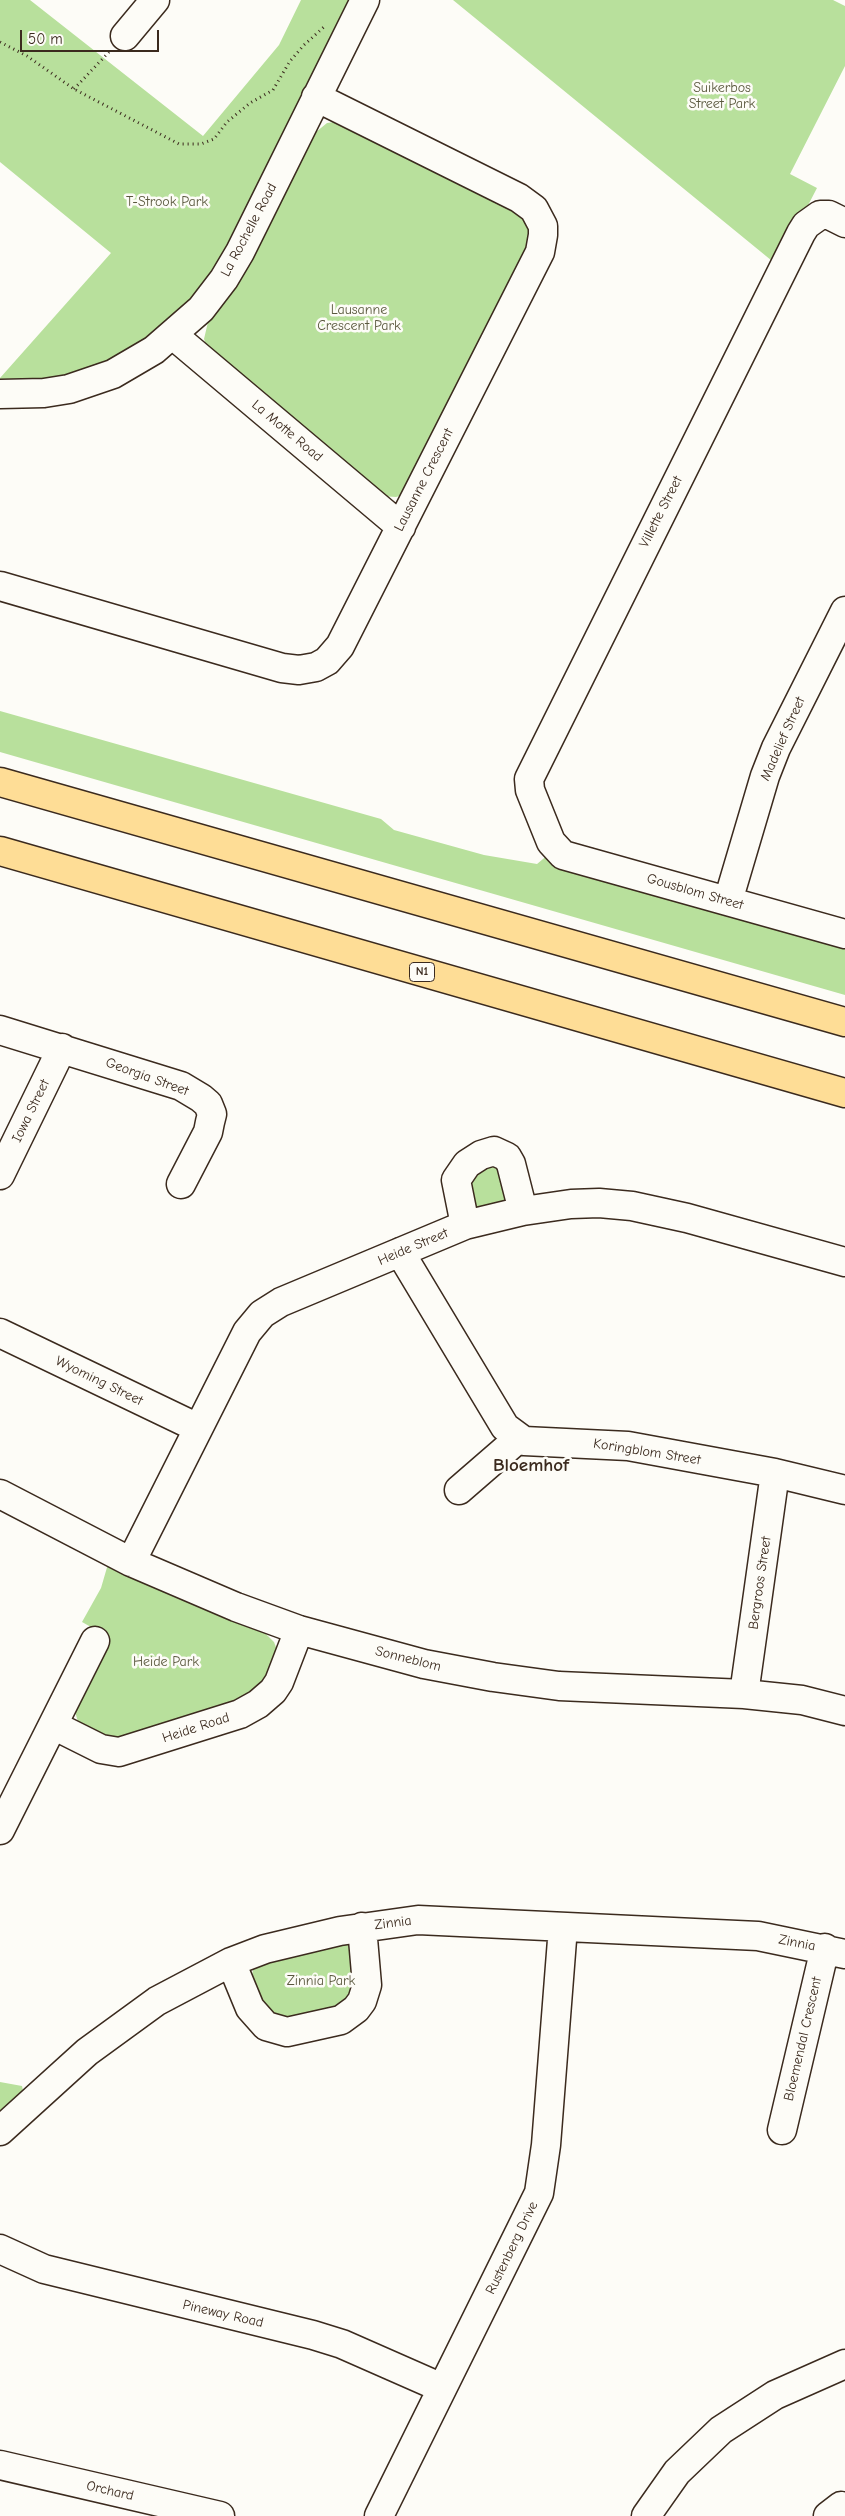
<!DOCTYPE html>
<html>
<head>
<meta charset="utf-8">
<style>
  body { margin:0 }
  #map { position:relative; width:845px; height:2516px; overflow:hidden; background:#fdfcf7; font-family:"Comic Neue",sans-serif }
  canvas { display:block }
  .scale { position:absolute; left:20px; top:30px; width:139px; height:22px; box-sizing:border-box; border:2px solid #3b2a1e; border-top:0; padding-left:6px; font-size:15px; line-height:18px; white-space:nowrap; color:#3b2a1e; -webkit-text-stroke:4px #fdfcf7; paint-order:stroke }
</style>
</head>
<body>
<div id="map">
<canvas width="845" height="2516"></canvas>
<div class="scale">50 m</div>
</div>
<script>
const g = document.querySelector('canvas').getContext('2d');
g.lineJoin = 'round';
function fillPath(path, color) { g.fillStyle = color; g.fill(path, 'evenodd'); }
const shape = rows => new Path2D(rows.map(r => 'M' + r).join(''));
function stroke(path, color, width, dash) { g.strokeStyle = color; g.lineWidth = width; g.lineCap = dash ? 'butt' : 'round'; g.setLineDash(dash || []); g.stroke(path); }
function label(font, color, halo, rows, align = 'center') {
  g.font = font + ' "Comic Neue",sans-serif'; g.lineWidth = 5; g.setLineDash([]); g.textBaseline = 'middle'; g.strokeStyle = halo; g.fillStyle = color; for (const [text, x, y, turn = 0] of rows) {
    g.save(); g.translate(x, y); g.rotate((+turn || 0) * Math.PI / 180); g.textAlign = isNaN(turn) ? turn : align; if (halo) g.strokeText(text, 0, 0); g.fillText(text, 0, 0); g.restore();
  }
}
const green = shape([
  [0,0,30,0,203,136,279,45,301,0,354,0,220,265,173,322,113,361,71,377,0,383,0,378,111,253,0,162],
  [453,0,833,0,845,6,845,66,790,174,817,188,777,265],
  [341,121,528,218,533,240,403,495,396,497,381,496,206,345,204,339,208,322,246,269,316,132,327,123],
  [0,711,381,819,394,830,484,855,537,864,549,854,845,945,845,995,0,752],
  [497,1164,507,1200,505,1203,479,1208,474,1204,469,1182,481,1169],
  [108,1564,175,1596,262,1630,274,1642,277,1650,276,1667,251,1698,110,1742,78,1722,74,1708,76,1701,107,1636,82,1622,101,1588],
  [342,1942,353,1948,361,1980,346,2006,285,2023,264,2011,251,1981,253,1970,258,1965],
  [0,2082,22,2086,24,2095,0,2118]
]);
const path = shape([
  [0,42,27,56,74,89,179,144,201,144,214,139,227,122,250,103,273,90,290,61,304,45,325,26],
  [74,89,109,52]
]);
const minor = shape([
  [125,36,155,0],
  [845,223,829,215,820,215,806,225,801,233,529,779,530,790,551,842,563,855,845,934],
  [173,335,401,527],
  [0,394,44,393,69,389,113,374,154,350,201,309,224,279,240,252,365,0],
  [0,586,282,668,299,670,316,667,327,661,340,646,540,252,543,235,543,226,534,209,519,198,316,97],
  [728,901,765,776,776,748,845,611],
  [0,1030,181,1086,201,1098,208,1104,212,1114,210,1122,208,1132,181,1184],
  [0,1175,62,1048],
  [465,1225,456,1180,467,1164,481,1155,494,1151,507,1157,511,1164,523,1211],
  [400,1252,505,1427,524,1441,628,1446,775,1473,845,1490],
  [0,1333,198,1428],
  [459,1490,519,1438],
  [0,1494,131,1562,236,1607,299,1630,424,1664,493,1677,559,1686,744,1694,802,1700,845,1711],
  [131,1562,247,1332,262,1314,281,1302,465,1225,523,1211,571,1204,599,1203,632,1206,687,1218,845,1262],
  [744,1694,775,1473],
  [53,1725,101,1749,119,1752,240,1714,258,1704,273,1691,279,1682,299,1630],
  [0,1830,95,1641],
  [231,1962,250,2008,266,2026,287,2032,341,2020,356,2009,362,2001,367,1985,362,1927],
  [782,2130,825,1948],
  [0,2131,87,2052,157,2001,231,1962,265,1949,340,1931,418,1920,758,1936,845,1954],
  [0,2249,44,2269,313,2335,342,2344,442,2388],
  [0,2465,220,2516],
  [379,2516,539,2193,546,2145,563,1927],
  [646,2516,677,2472,721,2430,775,2395,845,2364],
  [828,2516,841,2506]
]);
const highway = shape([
  [0,782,845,1022],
  [0,851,845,1093]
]);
const shields = [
  [422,972,25]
];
const shieldNames = [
  ["N1",422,972]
];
const parkNames = [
  ["Suikerbos",722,88],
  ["Street Park",722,104],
  ["T-Strook Park",167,202],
  ["Lausanne",359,310],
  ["Crescent Park",359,326],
  ["Heide Park",166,1662],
  ["Zinnia Park",321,1981]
];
const streetNames = [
  ["La Rochelle Road",249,230,-62],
  ["La Motte Road",287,431,40],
  ["Lausanne Crescent",424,480,-63],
  ["Villette Street",661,512,-63],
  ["Madelief Street",783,739,-66],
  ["Gousblom Street",695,892,16],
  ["Georgia Street",147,1077,20],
  ["Iowa Street",31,1111,-64],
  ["Heide Street",413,1247,-23],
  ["Wyoming Street",99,1381,26],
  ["Koringblom Street",647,1452,9],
  ["Bergroos Street",760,1583,-82],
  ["Sonneblom",408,1659,14],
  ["Heide Road",196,1728,-18],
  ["Zinnia",393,1923,-7],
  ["Zinnia",797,1943,11],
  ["Bloemendal Crescent",803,2039,-77],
  ["Rustenberg Drive",512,2248,-64],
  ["Pineway Road",223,2314,13],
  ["Orchard",110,2491,13]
];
const districtNames = [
  ["Bloemhof",531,1466]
];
fillPath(green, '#b8e09c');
stroke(minor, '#3b2a1e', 31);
stroke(highway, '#3b2a1e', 31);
stroke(path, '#3b2a1e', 3, [1, 4]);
stroke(minor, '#fdfcf7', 28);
stroke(highway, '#fedd96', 28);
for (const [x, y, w] of shields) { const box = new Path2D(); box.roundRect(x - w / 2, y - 9.5, w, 19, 4); g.fillStyle = '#fdfcf7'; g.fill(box); stroke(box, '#3b2a1e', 1); }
label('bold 12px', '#3b2a1e', null, shieldNames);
label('14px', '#5a583e', '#fdfcf7', parkNames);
label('14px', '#3b2a1e', '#fdfcf7', streetNames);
label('bold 19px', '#3b2a1e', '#fdfcf7', districtNames);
</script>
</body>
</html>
